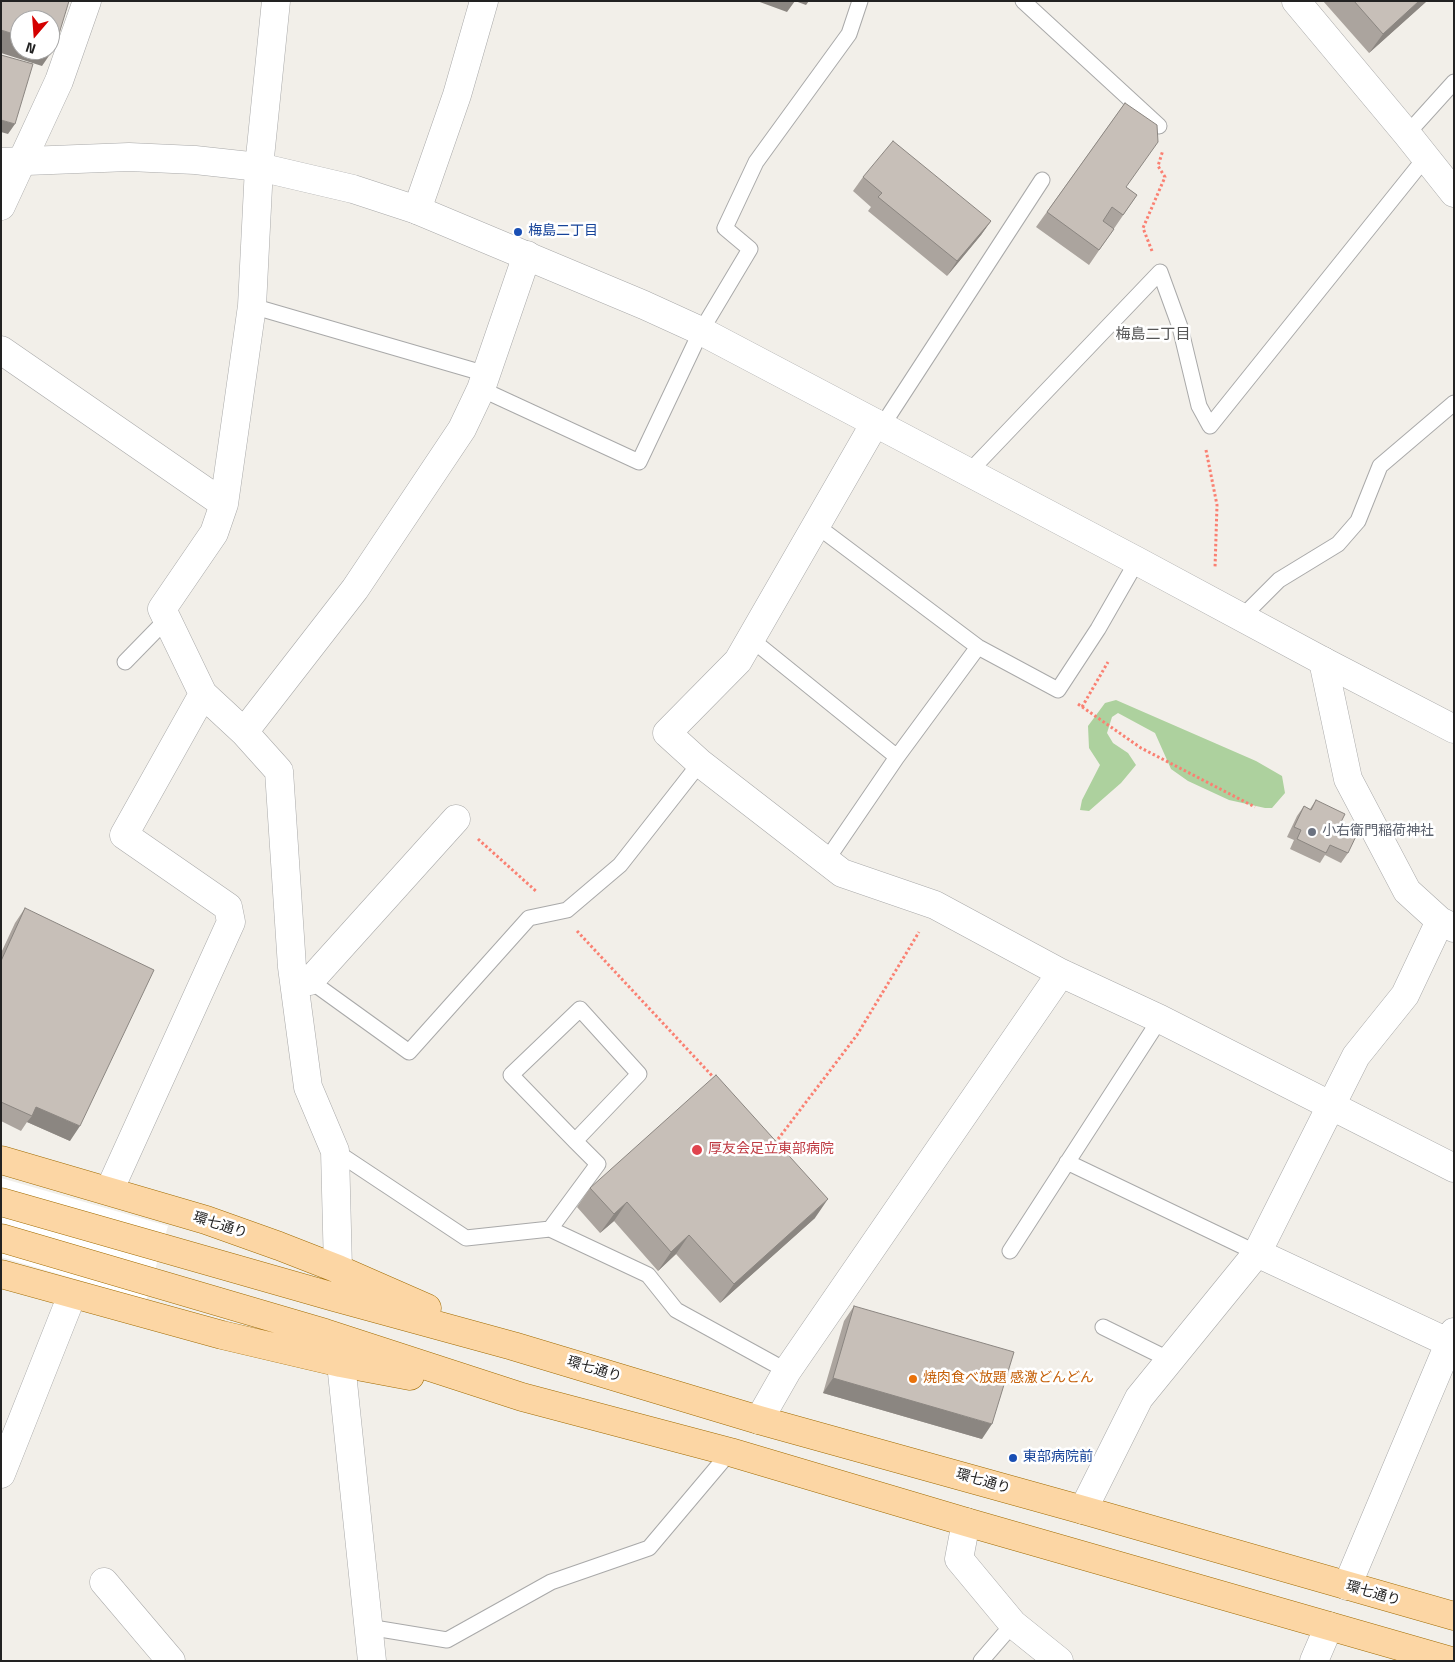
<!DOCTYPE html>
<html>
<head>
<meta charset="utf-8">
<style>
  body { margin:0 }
  #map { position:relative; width:1455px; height:1662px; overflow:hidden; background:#f2efe9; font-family:"Titillium Web",sans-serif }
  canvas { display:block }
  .frame { position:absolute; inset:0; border:2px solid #222; pointer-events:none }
  .north { position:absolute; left:10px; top:10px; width:50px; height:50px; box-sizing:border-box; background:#fff; border:1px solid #a7a7a7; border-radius:50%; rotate:198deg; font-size:14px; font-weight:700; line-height:20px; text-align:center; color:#222 }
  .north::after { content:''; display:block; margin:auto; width:18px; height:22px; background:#d40000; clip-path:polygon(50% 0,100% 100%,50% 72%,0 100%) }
</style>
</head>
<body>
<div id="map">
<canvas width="1455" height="1662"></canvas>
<div class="frame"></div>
<div class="north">N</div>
</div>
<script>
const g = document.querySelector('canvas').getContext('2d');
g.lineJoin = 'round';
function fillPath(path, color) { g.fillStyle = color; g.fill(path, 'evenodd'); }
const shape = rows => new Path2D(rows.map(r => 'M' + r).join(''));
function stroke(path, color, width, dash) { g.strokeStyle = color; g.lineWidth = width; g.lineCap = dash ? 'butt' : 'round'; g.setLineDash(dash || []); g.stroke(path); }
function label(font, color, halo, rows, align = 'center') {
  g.font = font + ' "Titillium Web","Noto Sans JP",sans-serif'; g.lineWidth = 5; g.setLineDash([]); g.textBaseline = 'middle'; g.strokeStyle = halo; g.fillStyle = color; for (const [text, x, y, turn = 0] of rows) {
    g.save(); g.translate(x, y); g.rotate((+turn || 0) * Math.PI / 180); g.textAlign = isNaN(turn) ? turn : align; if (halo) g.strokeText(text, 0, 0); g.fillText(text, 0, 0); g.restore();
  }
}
const forest = shape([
  [1116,700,1256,761,1282,776,1285,793,1272,808,1265,808,1229,800,1188,781,1171,769,1155,733,1118,713,1112,717,1107,733,1113,743,1128,753,1136,765,1121,783,1089,811,1080,810,1082,800,1100,765,1089,748,1088,726,1105,703]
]);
const pier = shape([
  [1,1178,168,1226,146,1300,1,1257]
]);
const path = shape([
  [1152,251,1143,228,1165,177,1158,166,1163,150],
  [1206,450,1217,505,1215,568],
  [1078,704,1141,748,1255,807],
  [1082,707,1108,662],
  [478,839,537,892],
  [577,931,716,1080],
  [775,1143,857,1035,919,932]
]);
const service = shape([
  [1023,1,1159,126],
  [1407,134,1454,82],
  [252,306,486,374],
  [481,389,639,462,701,331,750,249,725,228,756,162,849,34,860,1],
  [882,426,1042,180],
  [969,472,1160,272,1180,327,1199,406,1210,426,1426,157],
  [817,526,978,647,1058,690,1098,629,1137,561],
  [1241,618,1279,580,1338,544,1358,521,1380,466,1454,403],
  [751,639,897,757],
  [125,662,167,619],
  [826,861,897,757,978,647],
  [305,977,409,1052,529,918,567,910,620,865,700,763],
  [335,1151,466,1238,550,1229,648,1275,676,1310,787,1371],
  [1067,1162,1257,1253],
  [550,1229,598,1164,575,1141,511,1075,580,1009,639,1074,575,1141],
  [1010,1251,1160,1019],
  [1103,1327,1170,1360],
  [368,1627,447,1640,551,1582,649,1548,730,1452],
  [981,1661,1013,1624]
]);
const minor = shape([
  [276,1,259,167,252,306,224,504,214,533,162,609,203,694,244,732,279,771,292,967,308,1087,335,1151,338,1269],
  [1296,1,1407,134,1454,193],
  [1,206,59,81,87,1],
  [417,210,457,95,484,1],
  [1,350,224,504],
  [875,423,738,661,667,733,700,763,842,873,935,905,1061,973,1160,1019,1454,1168],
  [1323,661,1348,779,1407,891,1440,921,1454,928],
  [244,732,355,589,462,429,481,389,527,255],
  [310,981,456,819],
  [109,1191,231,922,228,907,124,835,203,694],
  [1257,1253,1454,1345],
  [341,1363,372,1661],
  [759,1420,787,1371,1061,973],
  [1,1474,72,1295],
  [1083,1510,1139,1398,1257,1253,1356,1056,1405,995,1440,921],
  [966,1522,959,1559,1013,1624,1059,1661],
  [104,1582,171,1661],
  [1347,1586,1454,1332],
  [1314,1661,1329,1626]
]);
const tertiary = shape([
  [1,162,129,157,195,160,259,167,353,189,417,210,644,305,701,331,1137,561,1323,661,1454,729]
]);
const primary = shape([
  [1,1160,206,1220,279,1246,338,1269,427,1308],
  [1,1202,334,1297,513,1346,759,1420,1083,1510,1454,1616],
  [1,1238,325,1333,522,1397,730,1452,966,1522,1451,1661],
  [1,1274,222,1335,341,1363,410,1376]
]);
const wall = shape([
  [1323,1,1427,1,1369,53],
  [1125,103,1126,187,1137,195,1089,265,1036,227],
  [863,177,991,221,981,235,947,276,868,211,871,207,853,191],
  [1316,800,1341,822,1348,853,1341,863,1325,855,1320,863,1290,849,1294,840,1287,837,1297,816,1304,806,1310,809],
  [25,908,70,1141,27,1122,21,1131,1,1121,1,953,15,923],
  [590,1188,815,1218,720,1303,676,1254,658,1271,614,1221,600,1233,577,1207],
  [854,1306,982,1439,823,1393,844,1321]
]);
const shadedWall = shape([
  [757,1,795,1,787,12],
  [795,1,809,1,806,5],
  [1419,1,1427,1,1369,53,1383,34],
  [1,30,20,36,20,50,50,50,50,45,55,47,42,66,1,53],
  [1,120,15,124,8,134,1,132],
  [991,221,981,235,947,276,957,261],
  [36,1107,80,1126,70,1141,27,1122,32,1116],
  [828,1199,815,1218,720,1303,734,1284],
  [627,1202,614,1221,600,1233,614,1214],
  [689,1235,676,1254,658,1271,671,1252],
  [833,1378,992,1424,982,1439,823,1393]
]);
const building = shape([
  [1,1,69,1,55,47,50,45,50,20,20,20,20,36,1,30,1,1],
  [1354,1,1419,1,1383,34,1354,1],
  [1,55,33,64,15,124,1,120,1,55],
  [1125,103,1157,125,1158,142,1126,187,1137,195,1123,215,1112,207,1103,221,1114,229,1099,250,1047,212,1125,103],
  [893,141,991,221,957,261,878,197,882,193,863,177,893,141],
  [1316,800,1345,814,1341,822,1359,830,1348,853,1330,845,1326,853,1297,839,1301,830,1294,827,1304,806,1311,810,1316,800],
  [25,908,154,970,80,1126,36,1107,32,1116,1,1102,1,961,25,908],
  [716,1075,828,1199,734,1284,689,1235,671,1252,627,1202,614,1214,590,1188,716,1075],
  [854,1306,1014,1352,992,1424,833,1378,854,1306]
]);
const markers = [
  [518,232,5,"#1a4fb4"],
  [1312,832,5,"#6b7280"],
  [697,1150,6,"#e0444e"],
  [913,1379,5,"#e8710a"],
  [1013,1458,5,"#1a4fb4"]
];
const transitNames = [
  ["梅島二丁目",528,232],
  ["東部病院前",1023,1458]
];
const worshipNames = [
  ["小右衛門稲荷神社",1322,832]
];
const healthNames = [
  ["厚友会足立東部病院",708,1150]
];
const streetNames = [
  ["環七通り",220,1226,18],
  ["環七通り",594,1370,17],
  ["環七通り",983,1482,16],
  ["環七通り",1373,1594,16]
];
const foodNames = [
  ["焼肉食べ放題 感激どんどん",923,1379]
];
const neighbourhoodNames = [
  ["梅島二丁目",1153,335]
];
fillPath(forest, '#add19e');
fillPath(pier, '#fff');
stroke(service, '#a9a9a9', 17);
stroke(minor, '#a9a9a9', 29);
stroke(tertiary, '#a9a9a9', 29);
stroke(primary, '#a06b00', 29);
stroke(path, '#fa8072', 3, [2.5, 2.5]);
stroke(service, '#fff', 15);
stroke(minor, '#fff', 28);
stroke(tertiary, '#fff', 28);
stroke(primary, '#fcd6a4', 28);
fillPath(wall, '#aba49e');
fillPath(shadedWall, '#8b8681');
fillPath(building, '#c7bfb8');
stroke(building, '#8b8681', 1);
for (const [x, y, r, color] of markers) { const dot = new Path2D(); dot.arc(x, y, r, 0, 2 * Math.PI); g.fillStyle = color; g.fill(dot); stroke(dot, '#fff', 2); }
label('14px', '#164399', '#fff', transitNames, 'left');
label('14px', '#5b616d', '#fff', worshipNames, 'left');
label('14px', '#be3a42', '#fff', healthNames, 'left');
label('14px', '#222', '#fff', streetNames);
label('14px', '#c56008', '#fff', foodNames, 'left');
label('15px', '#555', '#fff', neighbourhoodNames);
</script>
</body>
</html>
